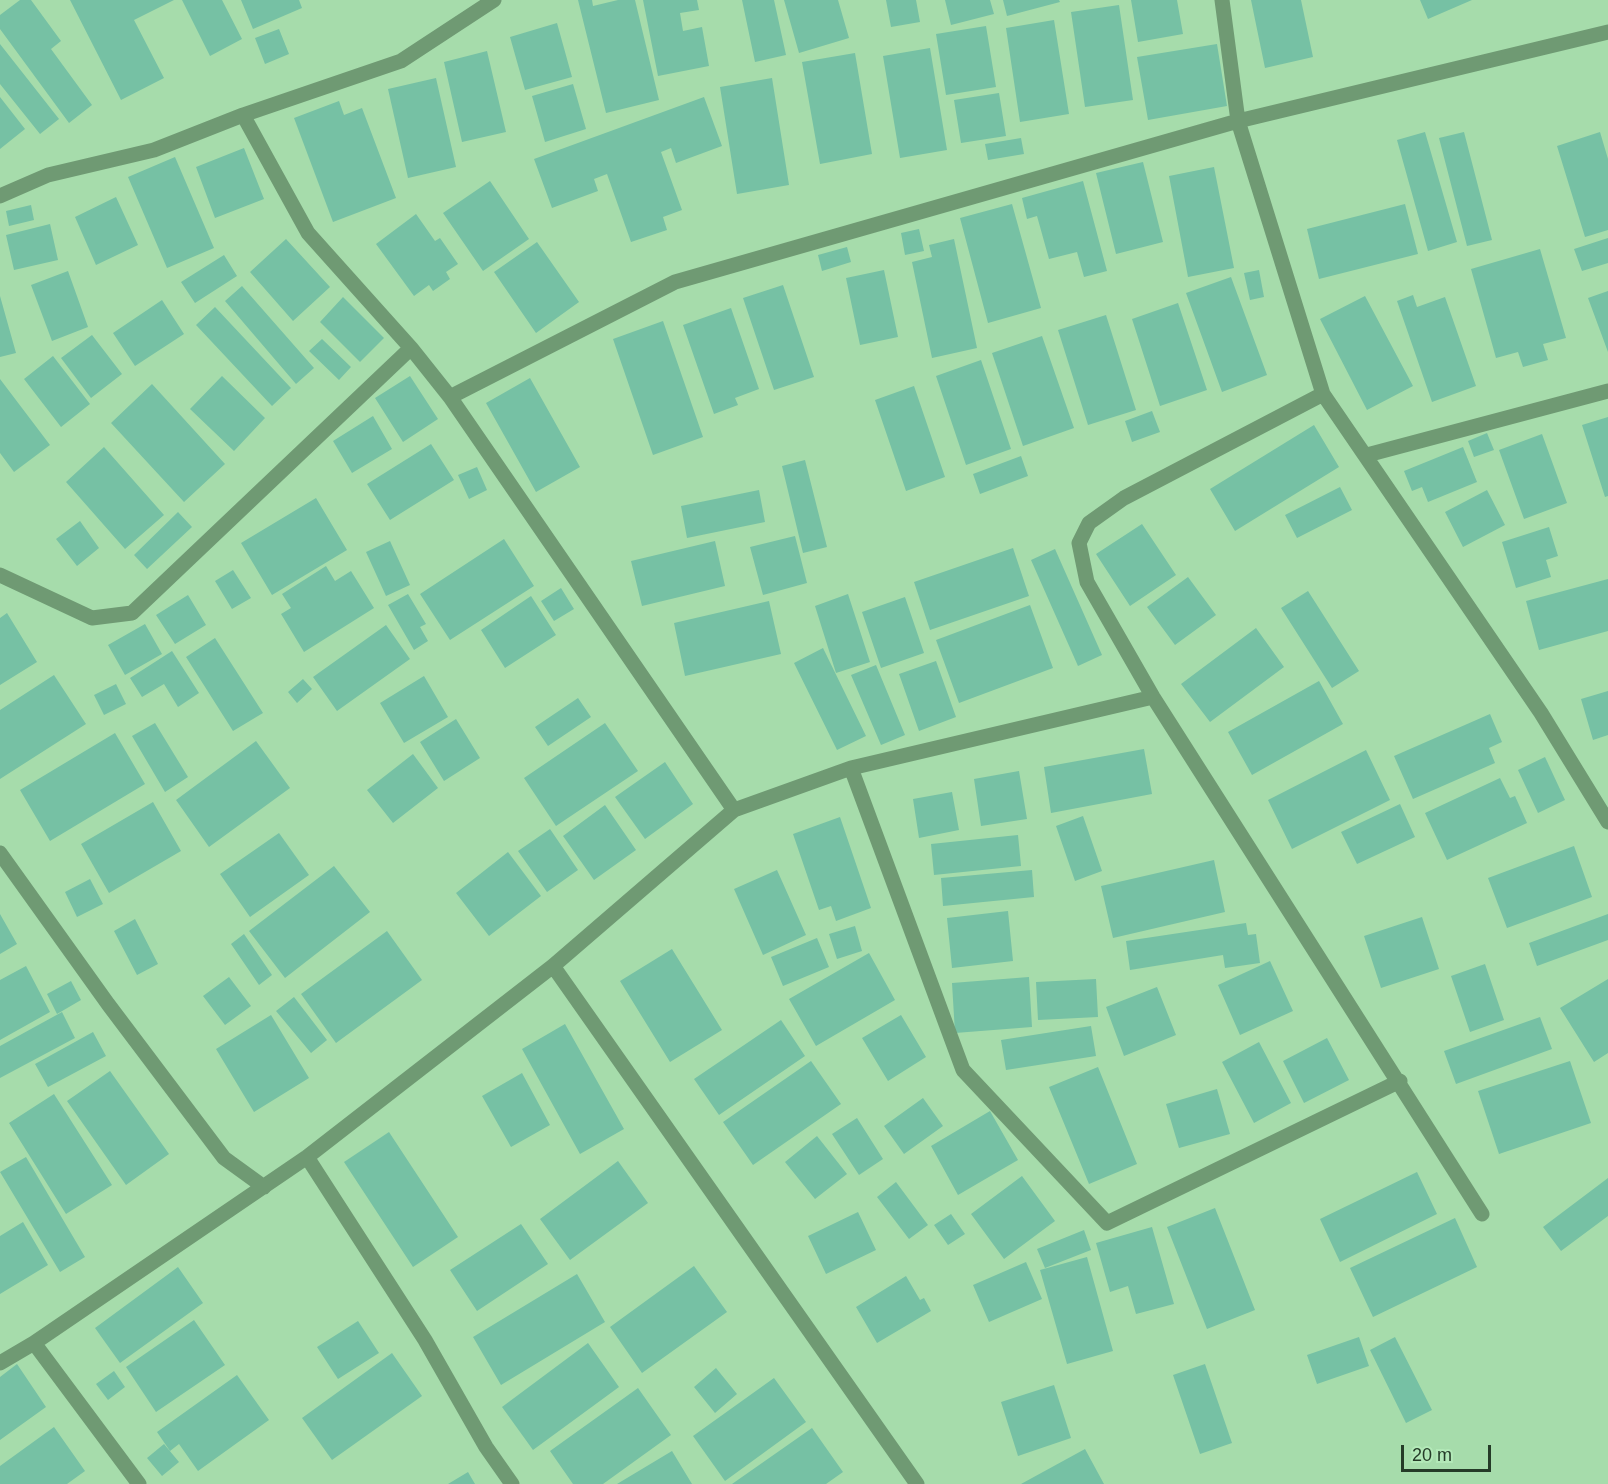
<!DOCTYPE html>
<html>
<head>
<meta charset="utf-8">
<style>
  body { margin:0 }
  #map { position:relative; width:1608px; height:1484px; overflow:hidden; background:#a6dcab; font-family:Helvetica,sans-serif }
  canvas { display:block }
  .scale { position:absolute; left:1401px; top:1445px; width:90px; height:27px; box-sizing:border-box; border:3px solid #253b28; border-top:0; padding-left:8px; font-size:18px; line-height:21px; white-space:nowrap; color:#253b28; -webkit-text-stroke:4px #b3e9b8; paint-order:stroke }
</style>
</head>
<body>
<div id="map">
<canvas width="1608" height="1484"></canvas>
<div class="scale">20 m</div>
</div>
<script>
const g = document.querySelector('canvas').getContext('2d');
g.lineJoin = 'round';
function fillPath(path, color) { g.fillStyle = color; g.fill(path, 'evenodd'); }
const shape = rows => new Path2D(rows.map(r => 'M' + r).join(''));
function stroke(path, color, width, dash) { g.strokeStyle = color; g.lineWidth = width; g.lineCap = dash ? 'butt' : 'round'; g.setLineDash(dash || []); g.stroke(path); }
const building = shape([
  [20,0,31,0,61,41,51,49,92,105,69,123,0,29,0,15],
  [70,0,174,0,134,20,164,78,121,100],
  [182,0,222,0,242,39,210,56],
  [241,0,299,0,302,8,253,29],
  [578,0,592,0,593,6,618,0,635,0,659,100,606,113],
  [643,0,697,0,699,10,680,13,683,31,702,27,709,66,658,76],
  [742,0,774,0,786,55,755,62],
  [784,0,838,0,849,38,799,53],
  [886,0,916,0,920,22,891,27],
  [945,0,990,0,994,14,951,25],
  [1003,0,1059,0,1060,2,1007,16],
  [1131,0,1177,0,1183,34,1138,42],
  [1251,0,1301,0,1313,57,1265,68],
  [1420,0,1472,0,1428,19],
  [1119,5,1133,100,1085,107,1071,12],
  [1054,20,1069,114,1020,122,1006,28],
  [557,23,572,77,525,90,510,37],
  [986,26,996,87,946,95,936,34],
  [279,29,289,54,265,64,255,38],
  [0,44,59,119,40,134,0,84],
  [1217,44,1227,106,1148,120,1137,57],
  [930,48,947,150,900,158,883,56],
  [487,51,506,132,462,142,444,62],
  [855,53,872,154,820,164,802,62],
  [436,78,456,167,408,178,388,89],
  [772,78,789,185,737,194,720,87],
  [573,84,586,129,545,142,532,96],
  [999,93,1006,136,961,143,954,100],
  [0,97,25,129,0,149],
  [704,97,722,146,676,163,671,148,661,152,682,210,663,217,667,230,631,242,607,174,594,179,598,191,552,208,534,159],
  [339,101,344,115,362,108,396,198,333,222,294,118],
  [1425,132,1457,242,1428,251,1397,140],
  [1464,132,1492,240,1467,246,1439,138],
  [1600,132,1608,159,1608,230,1585,237,1557,146],
  [1021,138,1024,154,988,160,985,144],
  [244,148,264,199,215,218,196,167],
  [175,157,214,248,167,268,128,177],
  [1143,162,1163,242,1116,254,1096,173],
  [1214,167,1234,268,1188,277,1169,176],
  [490,181,529,239,483,271,443,213],
  [1083,181,1107,271,1084,277,1077,252,1049,259,1037,216,1027,219,1022,198],
  [116,197,138,245,96,265,75,217],
  [1012,204,1041,308,988,323,960,218],
  [1405,204,1418,254,1319,279,1307,229],
  [31,205,34,220,9,226,6,211],
  [416,214,435,241,440,238,458,264,446,272,450,279,433,291,429,285,414,296,376,244],
  [50,224,58,260,14,270,6,235],
  [919,229,924,251,905,255,901,233],
  [1608,238,1608,263,1582,271,1574,249],
  [286,239,330,287,293,321,250,272],
  [954,239,977,348,932,358,912,262,932,257,929,245],
  [537,242,579,302,536,333,494,272],
  [847,247,851,262,822,271,818,255],
  [1540,249,1566,338,1543,344,1548,360,1523,367,1518,352,1496,358,1471,269],
  [224,255,237,276,195,303,181,282],
  [884,270,898,337,860,345,846,278],
  [1259,270,1264,297,1250,300,1244,273],
  [68,271,88,327,52,341,31,285],
  [1231,277,1267,375,1222,392,1186,293],
  [783,285,814,377,774,390,743,298],
  [242,286,314,368,296,384,225,301],
  [1608,291,1608,352,1588,298],
  [1413,295,1417,307,1445,297,1476,386,1432,402,1397,301],
  [0,296,16,353,0,357],
  [1365,296,1413,386,1367,410,1320,319],
  [343,297,384,338,360,362,320,322],
  [162,300,184,334,135,366,113,333],
  [1178,303,1207,390,1160,406,1132,319],
  [215,307,291,388,272,406,196,325],
  [731,308,759,389,735,398,738,405,714,414,683,325],
  [1106,315,1136,410,1088,425,1058,330],
  [663,321,703,437,653,455,613,339],
  [92,335,122,374,91,398,61,358],
  [1042,336,1074,428,1023,446,992,353],
  [322,339,351,367,339,380,309,351],
  [53,356,90,404,61,427,24,379],
  [981,360,1011,449,966,465,936,376],
  [222,376,265,418,234,451,190,409],
  [410,376,438,419,403,442,375,398],
  [530,378,580,467,536,492,486,403],
  [0,379,50,445,14,472,0,453],
  [152,384,225,464,184,502,111,423],
  [914,386,945,477,906,491,875,400],
  [1152,411,1160,432,1132,442,1125,421],
  [373,416,392,449,352,473,333,441],
  [1608,417,1608,496,1605,497,1582,425],
  [1314,425,1339,467,1235,531,1210,489],
  [1487,433,1494,450,1474,457,1468,441],
  [1542,434,1567,503,1524,519,1499,450],
  [431,444,454,480,390,520,367,484],
  [104,447,164,515,125,549,66,482],
  [1463,447,1477,482,1428,502,1422,487,1412,491,1404,471],
  [1021,456,1028,476,980,494,973,474],
  [805,460,827,547,803,553,782,466],
  [477,467,487,490,469,499,458,475],
  [1340,487,1352,510,1297,538,1285,515],
  [759,490,765,522,687,538,681,506],
  [1487,490,1505,525,1463,547,1445,512],
  [316,498,347,550,272,595,241,543],
  [178,512,192,527,147,569,134,555],
  [80,521,99,548,77,566,56,539],
  [1142,524,1176,575,1130,606,1096,554],
  [1549,527,1558,556,1546,560,1551,577,1516,588,1502,542],
  [795,536,807,583,763,595,750,547],
  [504,539,534,586,450,640,420,594],
  [390,541,410,585,386,596,366,552],
  [715,541,725,586,642,606,631,561],
  [1013,548,1029,596,930,630,914,582],
  [1055,549,1102,655,1078,666,1031,560],
  [326,566,335,581,351,571,374,608,304,652,281,614,291,608,282,594],
  [233,570,251,598,232,609,215,581],
  [1188,577,1216,615,1175,645,1147,607],
  [1608,579,1608,631,1539,650,1526,601],
  [561,588,574,609,554,621,541,601],
  [1308,591,1359,671,1332,688,1281,608],
  [408,594,426,624,420,627,428,641,414,650,388,605],
  [848,594,870,662,836,673,815,606],
  [188,595,206,625,175,644,156,615],
  [531,596,556,635,505,668,481,630],
  [905,597,924,653,881,668,862,612],
  [769,601,781,654,685,676,674,623],
  [1030,605,1053,668,959,703,936,640],
  [7,613,37,662,0,685,0,618],
  [145,624,162,654,125,675,108,645],
  [386,625,410,659,337,711,313,677],
  [1256,628,1284,667,1210,722,1181,684],
  [215,638,263,713,233,731,186,657],
  [823,648,866,736,837,750,794,663],
  [172,651,199,693,178,707,164,684,142,697,130,678],
  [936,661,956,717,919,731,899,674],
  [876,665,905,735,881,745,851,675],
  [54,675,86,724,0,779,0,710],
  [424,676,448,717,404,743,380,703],
  [303,679,312,689,297,703,288,692],
  [1319,681,1343,724,1252,775,1228,732],
  [116,684,126,704,104,715,94,695],
  [1608,691,1608,735,1593,740,1581,699],
  [578,698,591,717,548,746,535,727],
  [1490,714,1502,742,1489,748,1495,763,1413,799,1394,756],
  [456,719,480,758,444,781,420,742],
  [155,723,188,777,165,792,132,736],
  [605,723,638,771,556,826,524,778],
  [115,733,145,784,50,841,20,790],
  [256,741,290,788,209,847,176,800],
  [1144,749,1152,794,1051,813,1044,767],
  [1366,750,1390,800,1292,849,1268,800],
  [413,754,438,788,393,823,367,790],
  [1545,757,1565,800,1538,813,1518,770],
  [665,762,693,804,645,839,615,797],
  [1019,771,1027,819,981,826,974,779],
  [1500,778,1510,798,1515,796,1527,823,1447,860,1425,813],
  [952,792,959,830,919,838,913,799],
  [153,802,181,851,109,893,81,844],
  [1400,804,1415,837,1357,864,1341,832],
  [605,805,636,850,594,880,563,836],
  [1083,816,1102,871,1075,881,1056,826],
  [840,817,871,908,836,921,831,906,819,910,793,834],
  [550,829,578,870,547,892,518,851],
  [279,833,309,875,250,917,220,874],
  [1018,835,1021,866,934,875,931,844],
  [1574,846,1592,897,1507,928,1488,878],
  [508,852,541,896,489,936,456,893],
  [1214,860,1225,912,1113,938,1101,886],
  [334,866,370,912,285,978,249,931],
  [777,870,806,935,763,955,734,889],
  [1032,870,1034,897,943,906,941,878],
  [90,879,103,904,77,917,65,892],
  [1008,911,1013,961,952,968,947,918],
  [0,914,17,944,0,954],
  [1608,914,1608,940,1537,966,1529,943],
  [1422,917,1439,969,1381,988,1364,936],
  [135,919,158,964,137,975,114,931],
  [1246,923,1248,935,1256,934,1260,963,1225,968,1223,955,1130,970,1126,941],
  [855,926,862,951,837,959,829,934],
  [387,931,422,980,336,1043,301,994],
  [244,934,272,975,259,985,231,944],
  [817,938,829,967,783,986,771,957],
  [672,949,722,1030,670,1062,620,981],
  [869,953,895,1000,816,1046,789,999],
  [1270,961,1293,1011,1240,1035,1218,985],
  [1485,964,1504,1020,1470,1032,1451,976],
  [26,966,50,1012,0,1040,0,980],
  [229,977,251,1006,225,1025,203,996],
  [1029,977,1032,1027,955,1033,952,983],
  [1096,979,1098,1017,1038,1020,1036,982],
  [1608,979,1608,1053,1594,1062,1560,1008],
  [71,981,81,1000,57,1014,47,994],
  [1157,987,1176,1035,1124,1056,1106,1007],
  [294,997,327,1040,311,1053,276,1011],
  [62,1012,75,1038,0,1078,0,1046],
  [271,1015,309,1078,254,1112,216,1049],
  [901,1015,926,1057,888,1081,862,1038],
  [1540,1017,1552,1049,1456,1084,1444,1051],
  [781,1020,805,1056,719,1115,694,1079],
  [565,1024,624,1129,580,1154,522,1049],
  [1091,1026,1096,1056,1006,1070,1001,1040],
  [93,1032,106,1056,48,1087,35,1064],
  [1327,1038,1349,1080,1304,1103,1283,1061],
  [1259,1042,1291,1103,1254,1123,1222,1062],
  [811,1061,841,1104,753,1165,723,1122],
  [1570,1061,1591,1123,1499,1154,1478,1091],
  [1098,1067,1137,1164,1089,1184,1049,1087],
  [110,1071,169,1154,126,1185,67,1101],
  [522,1073,550,1125,511,1147,482,1096],
  [1217,1089,1230,1134,1179,1148,1166,1104],
  [54,1094,112,1185,66,1214,9,1123],
  [923,1098,943,1126,904,1154,884,1126],
  [990,1111,1018,1160,958,1195,931,1146],
  [857,1118,883,1159,859,1175,832,1134],
  [389,1132,458,1237,413,1267,344,1162],
  [817,1136,847,1174,815,1199,785,1162],
  [26,1157,85,1257,60,1272,0,1172],
  [618,1161,648,1203,570,1260,540,1219],
  [1417,1172,1437,1214,1340,1262,1320,1219],
  [1022,1176,1055,1221,1004,1259,971,1214],
  [1608,1178,1608,1216,1561,1251,1543,1227],
  [896,1182,928,1225,909,1239,877,1197],
  [1215,1208,1255,1310,1207,1329,1167,1227],
  [858,1212,876,1250,826,1274,808,1236],
  [951,1214,965,1234,948,1245,934,1225],
  [1455,1218,1477,1267,1373,1317,1350,1268],
  [23,1222,48,1265,0,1294,0,1236],
  [521,1224,548,1264,477,1311,450,1270],
  [1152,1227,1174,1304,1136,1314,1128,1286,1110,1292,1096,1243],
  [1084,1230,1091,1250,1045,1268,1037,1249],
  [1087,1257,1113,1351,1067,1364,1040,1270],
  [1026,1262,1042,1299,989,1322,973,1285],
  [694,1266,727,1312,642,1373,610,1327],
  [178,1267,203,1303,120,1363,95,1328],
  [577,1274,605,1322,501,1385,473,1337],
  [906,1276,920,1300,924,1298,931,1311,877,1343,856,1307],
  [194,1320,225,1365,156,1412,126,1367],
  [358,1321,379,1353,338,1379,317,1347],
  [1359,1337,1369,1366,1317,1384,1307,1355],
  [1395,1337,1432,1410,1406,1423,1370,1350],
  [588,1343,619,1387,533,1450,502,1407],
  [392,1353,422,1396,332,1460,302,1418],
  [17,1364,46,1407,0,1440,0,1377],
  [1205,1364,1232,1443,1200,1454,1173,1375],
  [716,1368,737,1394,715,1413,694,1387],
  [114,1371,125,1387,108,1400,96,1384],
  [237,1375,269,1420,198,1471,179,1444,170,1451,157,1432],
  [774,1378,806,1422,725,1481,693,1436],
  [1054,1385,1071,1438,1018,1456,1001,1402],
  [638,1388,671,1435,603,1484,573,1484,550,1451],
  [54,1427,85,1471,67,1484,0,1484,0,1466],
  [812,1428,843,1472,826,1484,732,1484],
  [164,1444,179,1462,162,1476,147,1458],
  [1085,1449,1104,1484,1021,1484],
  [672,1451,692,1484,617,1484],
  [468,1472,475,1484,448,1484]
]);
const minor = shape([
  [1222,0,1238,121,1323,394,1541,713,1608,822],
  [243,115,308,233,411,348,450,397,734,810],
  [0,196,48,175,154,150,243,115,401,61,494,0],
  [1323,394,1124,498,1089,523,1079,543,1087,582,1153,697,1482,1214],
  [450,397,675,282,1238,121,1608,32],
  [1367,455,1608,391],
  [0,575,92,618,132,613,411,348],
  [851,768,963,1070,1107,1223,1400,1081],
  [0,853,108,1004,224,1158,264,1187],
  [307,1157,425,1340,486,1447,512,1484],
  [34,1343,139,1484],
  [0,1363,34,1343,307,1157,553,966],
  [917,1484,553,966,734,810,851,768,1153,697]
]);
fillPath(building, '#76c1a4');
stroke(minor, '#6f9a73', 15);
</script>
</body>
</html>
